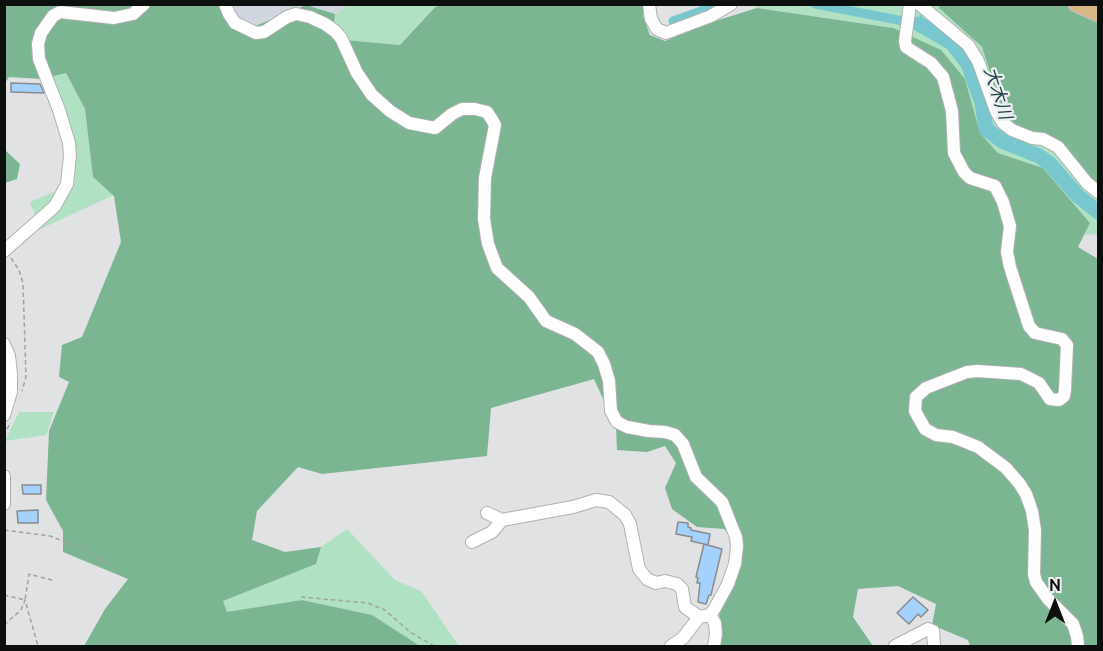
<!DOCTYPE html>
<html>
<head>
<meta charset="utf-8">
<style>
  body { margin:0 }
  #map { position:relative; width:1103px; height:651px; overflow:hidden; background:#e0e2e4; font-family:Ubuntu,sans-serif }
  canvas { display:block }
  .frame { position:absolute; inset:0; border:6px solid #0d0e0e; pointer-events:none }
  .north { position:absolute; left:1025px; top:573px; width:60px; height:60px; -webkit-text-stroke:4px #edeff1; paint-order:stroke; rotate:0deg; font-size:16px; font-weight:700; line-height:24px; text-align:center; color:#0d0e0e }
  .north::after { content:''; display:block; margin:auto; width:21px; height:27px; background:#0d0e0e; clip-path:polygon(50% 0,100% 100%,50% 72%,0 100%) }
</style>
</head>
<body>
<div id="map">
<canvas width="1103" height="651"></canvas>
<div class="frame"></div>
<div class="north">N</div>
</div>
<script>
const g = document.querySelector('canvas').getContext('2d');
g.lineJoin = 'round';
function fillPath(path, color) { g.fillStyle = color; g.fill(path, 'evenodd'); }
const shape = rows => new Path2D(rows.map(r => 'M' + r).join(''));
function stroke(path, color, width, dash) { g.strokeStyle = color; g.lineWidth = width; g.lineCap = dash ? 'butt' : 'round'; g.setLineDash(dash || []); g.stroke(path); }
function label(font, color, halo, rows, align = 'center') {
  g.font = font + ' Ubuntu,"Noto Sans JP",sans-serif'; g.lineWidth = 4.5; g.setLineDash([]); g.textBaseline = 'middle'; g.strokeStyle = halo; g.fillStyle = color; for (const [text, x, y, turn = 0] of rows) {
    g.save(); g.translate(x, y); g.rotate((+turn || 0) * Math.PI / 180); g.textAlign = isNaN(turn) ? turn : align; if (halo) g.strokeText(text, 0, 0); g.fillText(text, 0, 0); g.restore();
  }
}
const built = shape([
  [231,5,303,5,255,26,236,18],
  [306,5,349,5,335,14]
]);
const green = shape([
  [349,5,436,5,400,45,333,39,335,14],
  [754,5,940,5,939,8,982,47,1003,113,1022,130,1057,139,1079,169,1098,186,1098,234,1084,235,1090,223,1043,168,998,153,980,133,965,79,893,28,757,8],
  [66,73,85,109,93,177,114,195,40,229,30,202,55,192,75,176,73,139,50,75],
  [19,412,54,412,46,435,5,441],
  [347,529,395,580,421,591,459,646,420,646,372,615,302,600,227,613,223,601,316,564,321,547]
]);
const forest = shape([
  [5,4,231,5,236,18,255,26,306,5,335,14,333,39,400,45,435,7,440,5,643,5,643,16,650,35,665,41,699,26,757,8,893,28,941,50,965,79,980,133,998,153,1043,168,1090,223,1078,247,1098,259,1098,646,970,646,968,640,932,625,936,604,898,586,858,589,853,617,873,646,707,646,722,638,719,613,739,571,741,547,724,529,697,527,672,509,665,488,676,463,665,446,647,452,617,450,616,427,594,379,491,408,487,456,322,474,298,467,257,511,252,540,285,552,321,547,316,564,223,601,227,612,302,600,372,615,420,646,84,646,105,609,128,579,63,552,63,531,46,500,49,431,69,382,59,377,62,345,82,337,121,242,114,196,93,177,85,109,66,73,41,79,9,77,5,83],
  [940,4,1098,5,1098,186,1079,169,1057,139,1022,130,1003,113,982,47,939,8],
  [5,150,20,164,17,179,5,183]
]);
const stream = shape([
  [919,24,922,13]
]);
const canal = shape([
  [815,4,919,24],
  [673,21,704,10,709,4]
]);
const river = shape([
  [919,24,952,43,968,64,982,103,986,129,1002,141,1039,156,1050,164,1078,196,1098,212]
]);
const building = shape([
  [11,83,40,84,44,93,11,92,11,83],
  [22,485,41,485,41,494,23,494,22,485],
  [38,510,38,523,18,523,17,511,38,510],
  [678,522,688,523,688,527,691,528,691,530,710,534,708,545,691,541,692,537,676,534,678,522],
  [704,544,722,549,711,595,709,595,706,604,698,602,700,583,697,583,698,578,696,577,704,544],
  [913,597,928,610,921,617,918,614,909,624,897,613,913,597]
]);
const path = shape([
  [11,258,19,270,23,283,26,377,22,391],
  [4,436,10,423],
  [4,530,50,536,86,550,105,564],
  [4,595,25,600,29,574,55,581],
  [301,597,368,603,385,610,410,632,434,646],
  [4,625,21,610,25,600,38,646]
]);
const minor = shape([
  [225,4,229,14,235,23,256,33,264,32,287,17,296,14,310,17,325,24,335,31,341,38,357,73,372,95,390,111,409,123,435,128,452,114,462,109,475,109,487,112,491,118,495,125,485,178,484,219,488,244,497,268,529,297,546,321,575,334,598,352,604,364,609,381,611,411,617,422,627,427,649,431,665,432,675,435,683,444,696,477,722,502,736,537,737,546,735,564,728,584,715,608,710,615,699,617,683,638,671,646],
  [649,4,651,19,657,29,666,33,711,16,731,4],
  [910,4,905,41,906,47,931,63,943,77,952,111,954,153,964,172,970,178,995,186,1003,202,1010,226,1007,252,1010,267,1029,326,1035,333,1062,339,1067,345,1065,390,1064,396,1059,400,1050,399,1039,383,1021,374,977,371,967,372,926,388,916,397,915,411,925,429,936,435,953,437,978,447,1006,468,1019,483,1026,494,1032,511,1035,530,1034,574,1036,582,1048,599,1073,624,1077,636,1078,646],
  [919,4,968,45,978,61,996,111,1003,123,1012,130,1032,138,1043,139,1058,147,1087,183,1098,192],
  [4,251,55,206,67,184,70,156,69,143,59,110,39,59,38,44,41,33,53,16,60,12,114,18,133,14,144,4],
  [4,344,9,356,11,374,11,392,4,415],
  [4,476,4,504],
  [487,513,502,520],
  [472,542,492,532,502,520,573,507,596,500,609,502,625,515,630,524,639,569,647,579,656,583,665,581,677,584,682,589,685,607,699,617],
  [710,615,715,623,716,634,714,646],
  [895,646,928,629,933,631,934,646]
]);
const major = shape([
  [1076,4,1098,14]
]);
const waterNames = [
  ["大木川",998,93,72]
];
fillPath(built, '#cfd6de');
fillPath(green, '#b0e1c3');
fillPath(forest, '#7bb592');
stroke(stream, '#78c7cf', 2);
stroke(canal, '#78c7cf', 9);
stroke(river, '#78c7cf', 15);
fillPath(building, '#a5d1fe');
stroke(building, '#898b8d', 1.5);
stroke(minor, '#afb1b2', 14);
stroke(major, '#c0c0c0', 17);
stroke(path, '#a1a2a4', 1.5, [4.5, 3]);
stroke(minor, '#fff', 12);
stroke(major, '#d7b884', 15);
label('italic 18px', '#1d4347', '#edeff1', waterNames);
</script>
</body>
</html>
